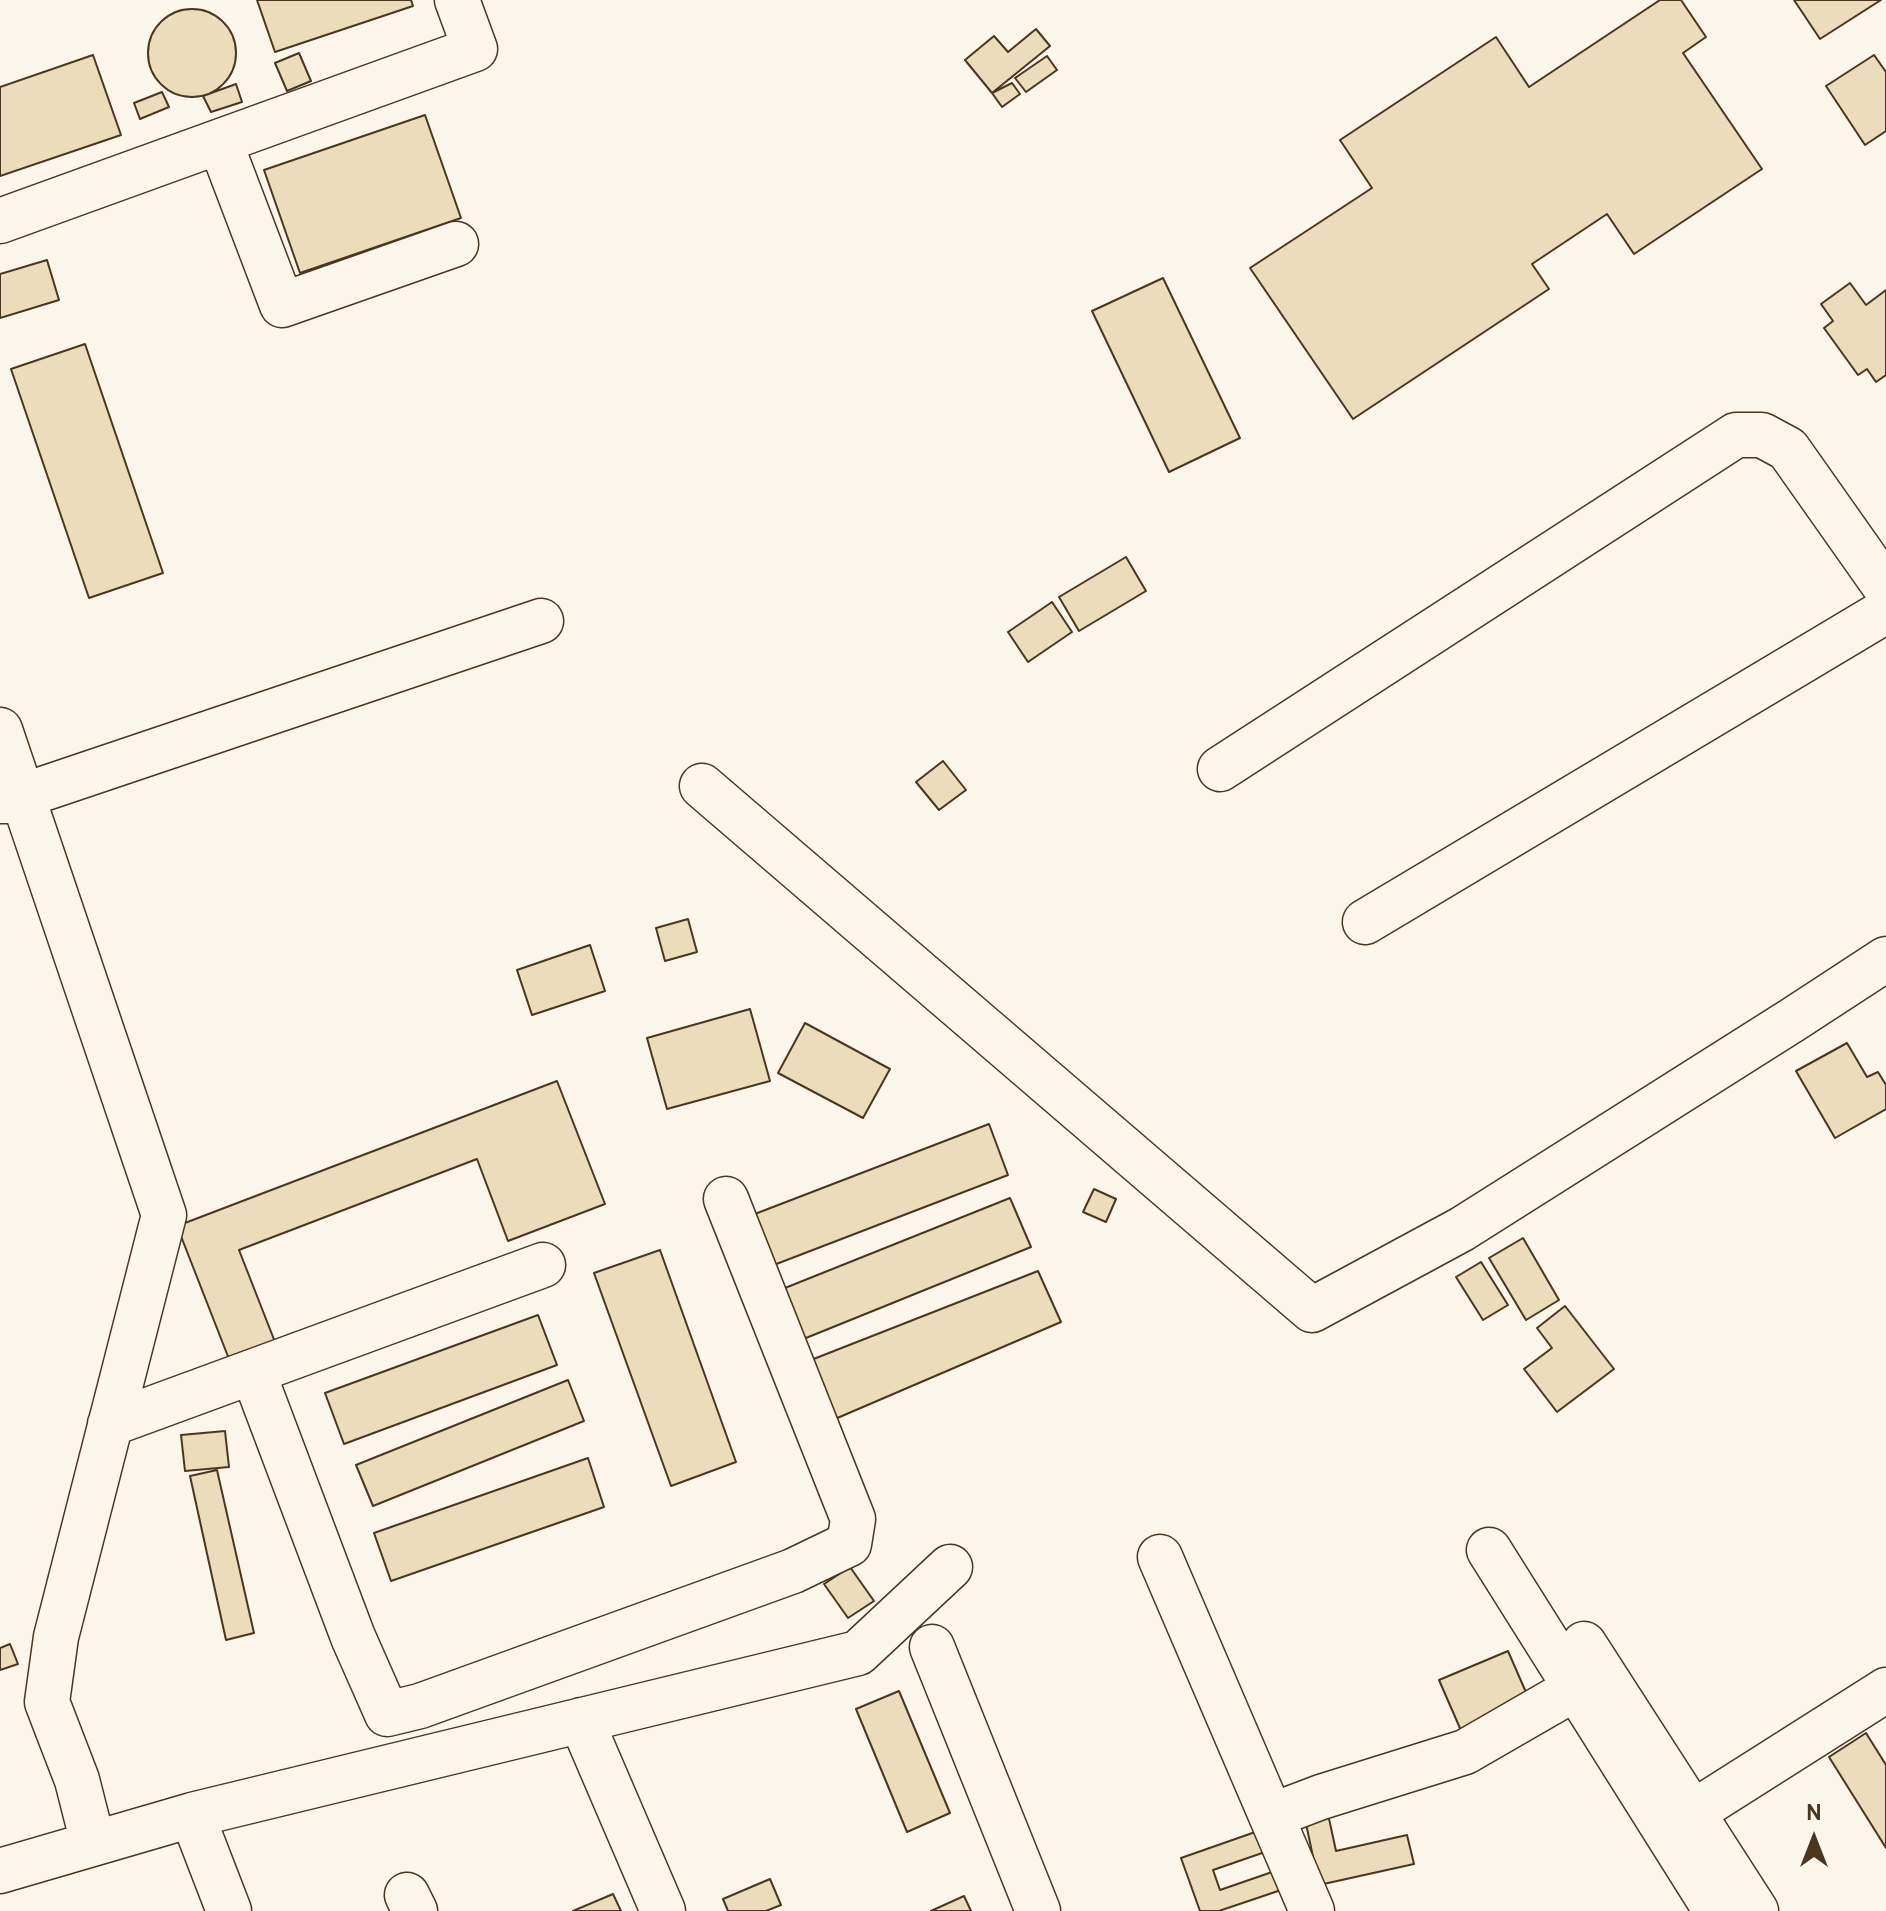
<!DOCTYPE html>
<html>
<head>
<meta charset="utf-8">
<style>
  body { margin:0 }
  #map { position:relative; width:1886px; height:1911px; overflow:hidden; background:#fbf6e9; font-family:Overpass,sans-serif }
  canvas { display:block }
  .north { position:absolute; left:1774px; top:1799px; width:80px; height:80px; -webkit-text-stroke:6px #fbf6e9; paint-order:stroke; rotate:0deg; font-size:22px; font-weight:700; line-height:32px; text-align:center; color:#4a3520 }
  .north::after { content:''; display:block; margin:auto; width:28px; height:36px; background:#4a3520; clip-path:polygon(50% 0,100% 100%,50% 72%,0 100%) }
</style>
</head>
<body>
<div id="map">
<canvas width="1886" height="1911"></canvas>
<div class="north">N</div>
</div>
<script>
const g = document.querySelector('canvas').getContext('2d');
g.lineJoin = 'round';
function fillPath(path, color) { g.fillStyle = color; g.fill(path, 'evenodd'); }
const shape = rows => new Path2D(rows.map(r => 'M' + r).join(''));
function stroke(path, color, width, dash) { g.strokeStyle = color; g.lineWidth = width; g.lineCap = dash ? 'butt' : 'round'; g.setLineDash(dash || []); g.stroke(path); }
const building = shape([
  [257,0,411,0,413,6,275,52,257,0],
  [1660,0,1681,0,1706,37,1683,53,1762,169,1634,254,1607,214,1532,264,1549,289,1353,419,1250,268,1372,188,1340,140,1496,37,1529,87,1660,0],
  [1794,0,1881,0,1820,39,1794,0],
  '148 53a44 44 0 1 1 88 0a44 44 0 1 1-88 0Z',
  [1036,29,1050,46,992,93,965,60,994,36,1008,52,1036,29],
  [299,53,311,81,287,91,275,63,299,53],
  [93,55,121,135,0,176,0,87,93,55],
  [1874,55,1886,72,1886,131,1865,145,1826,86,1874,55],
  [1047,56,1057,70,1026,92,1015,78,1047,56],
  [1012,83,1020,94,1002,107,992,93,1012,83],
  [236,84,242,102,211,112,203,96,236,84],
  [162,92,169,107,140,119,134,103,162,92],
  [425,115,461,218,300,273,264,170,425,115],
  [47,260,59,300,0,318,0,274,47,260],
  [1163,278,1240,438,1169,472,1092,311,1163,278],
  [1850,283,1866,305,1886,290,1886,375,1876,382,1867,369,1858,375,1824,328,1833,321,1821,304,1850,283],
  [85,344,163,573,89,598,11,369,85,344],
  [1126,557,1146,591,1079,631,1059,597,1126,557],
  [1052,602,1072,632,1028,662,1008,632,1052,602],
  [943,761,966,790,939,810,916,782,943,761],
  [688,919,697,952,665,961,656,928,688,919],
  [590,945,605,991,532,1015,517,970,590,945],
  [750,1009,770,1081,667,1109,647,1038,750,1009],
  [805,1023,890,1069,863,1118,778,1073,805,1023],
  [1847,1043,1867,1077,1878,1072,1886,1085,1886,1109,1835,1138,1796,1071,1847,1043],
  [557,1081,605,1204,508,1241,477,1159,239,1250,275,1342,229,1359,177,1226,557,1081],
  [989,1124,1008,1175,766,1268,747,1217,989,1124],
  [1094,1189,1116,1199,1106,1222,1083,1212,1094,1189],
  [1010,1198,1031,1247,801,1340,780,1290,1010,1198],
  [1523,1238,1559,1300,1526,1320,1489,1258,1523,1238],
  [660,1250,736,1462,671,1486,594,1273,660,1250],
  [1481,1262,1508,1305,1483,1320,1456,1277,1481,1262],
  [1038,1271,1061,1322,835,1419,811,1360,1038,1271],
  [1565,1306,1614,1369,1557,1412,1524,1369,1552,1348,1537,1328,1565,1306],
  [538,1315,557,1365,344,1444,325,1393,538,1315],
  [568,1380,584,1421,373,1506,356,1465,568,1380],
  [225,1431,229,1467,185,1471,181,1435,225,1431],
  [588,1458,604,1507,391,1581,374,1533,588,1458],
  [217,1470,254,1633,226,1640,190,1476,217,1470],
  [850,1567,874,1601,848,1618,824,1584,850,1567],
  [10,1644,18,1664,0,1670,0,1648,10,1644],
  [1508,1651,1535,1713,1466,1742,1439,1680,1508,1651],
  [899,1691,950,1813,907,1832,856,1709,899,1691],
  [1866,1733,1886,1765,1886,1848,1829,1757,1866,1733],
  [1328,1814,1336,1851,1407,1835,1414,1864,1319,1885,1305,1819,1328,1814],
  [1261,1830,1268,1851,1213,1870,1220,1890,1275,1871,1281,1890,1219,1911,1200,1911,1181,1858,1261,1830],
  [770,1879,781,1905,766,1911,728,1911,723,1899,770,1879],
  [613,1894,621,1911,573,1911,613,1894],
  [964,1896,971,1911,931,1911,964,1896]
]);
const minor = shape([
  [220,142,282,305,456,244],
  [0,221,475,49,457,0],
  [0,730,164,1215,56,1637,47,1702,77,1780,93,1843],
  [1220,769,1736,435,1762,435,1788,449,1886,588],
  [702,786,1312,1310,1462,1229,1794,1019,1886,959],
  [0,801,6,801,22,796,541,621],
  [1365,922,1886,611],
  [253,1372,353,1637,387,1714,420,1706,793,1571,849,1544,853,1519,726,1199],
  [110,1424,543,1265],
  [1489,1550,1716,1911],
  [1160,1557,1312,1911],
  [1584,1644,1756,1911],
  [932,1647,1038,1911],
  [581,1720,663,1911],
  [1692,1813,1886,1690],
  [192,1815,229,1911],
  [1271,1816,1321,1797,1465,1752,1576,1688],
  [0,1871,192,1815,858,1653,950,1567],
  [407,1895,415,1911]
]);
fillPath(building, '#ecdcbc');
stroke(building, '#4a3520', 2);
stroke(minor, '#4a3520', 47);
stroke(minor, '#fbf6e9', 44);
</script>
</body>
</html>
